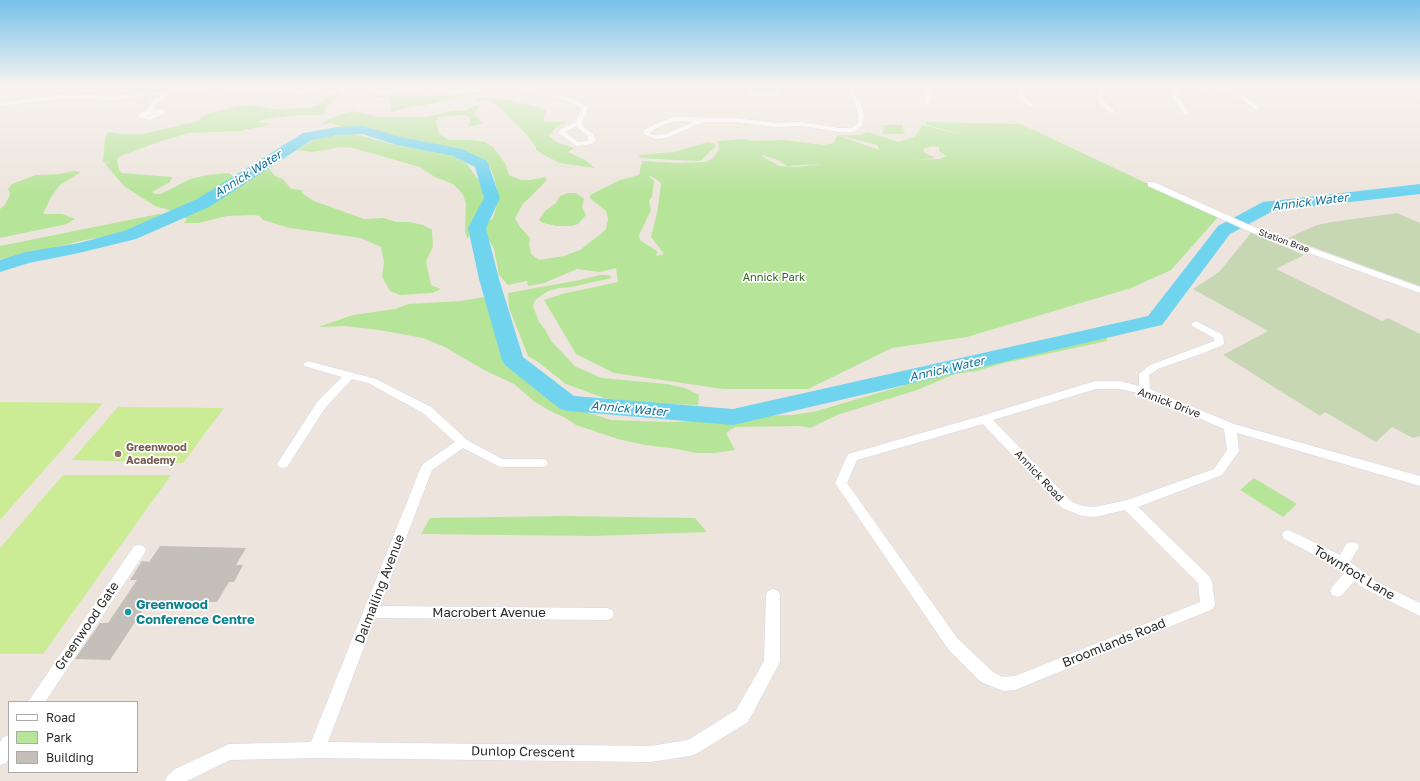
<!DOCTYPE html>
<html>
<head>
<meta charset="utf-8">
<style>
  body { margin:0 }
  #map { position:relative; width:1420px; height:781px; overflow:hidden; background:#ede5dd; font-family:"Golos Text",sans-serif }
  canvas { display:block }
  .legend { position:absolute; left:8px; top:701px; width:130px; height:72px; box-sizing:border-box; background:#fff; border:1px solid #aaa; margin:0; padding:5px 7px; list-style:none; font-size:12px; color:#2b2b2b }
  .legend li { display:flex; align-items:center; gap:8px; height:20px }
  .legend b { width:20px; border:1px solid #aaa }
</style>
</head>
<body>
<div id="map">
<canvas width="1420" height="781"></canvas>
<ul class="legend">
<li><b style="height:5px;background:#fff"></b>Road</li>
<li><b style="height:11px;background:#b6e499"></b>Park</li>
<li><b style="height:11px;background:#c5bfba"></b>Building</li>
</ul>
</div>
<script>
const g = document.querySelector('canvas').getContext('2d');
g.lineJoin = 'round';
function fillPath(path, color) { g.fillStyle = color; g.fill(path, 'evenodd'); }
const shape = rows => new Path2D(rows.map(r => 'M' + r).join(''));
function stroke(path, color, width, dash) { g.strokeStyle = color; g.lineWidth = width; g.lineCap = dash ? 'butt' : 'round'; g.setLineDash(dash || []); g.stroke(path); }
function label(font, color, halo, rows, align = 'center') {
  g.font = font + ' "Golos Text",sans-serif'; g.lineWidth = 3.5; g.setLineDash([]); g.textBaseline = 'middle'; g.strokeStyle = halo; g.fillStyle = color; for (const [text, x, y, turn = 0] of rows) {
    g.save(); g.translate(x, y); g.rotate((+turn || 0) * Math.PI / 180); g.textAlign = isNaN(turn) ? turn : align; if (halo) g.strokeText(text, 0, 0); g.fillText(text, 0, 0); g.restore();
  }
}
const green = shape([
  [482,92,478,95,464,96,426,105,414,106,392,112,391,112,391,106,389,98,374,97,376,94,430,96],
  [334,94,340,95,324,109,326,113,322,115,298,115,265,119,257,122,273,124,240,131,189,133,158,142,118,157,117,161,119,170,122,173,172,177,170,182,152,192,155,194,161,194,190,179,207,175,229,173,234,177,213,193,181,208,172,211,155,206,124,186,105,164,111,162,105,163,103,161,105,138,108,132,122,134,143,134,199,121,201,119,199,118,210,113,239,106,252,105,273,109,309,108,317,105,329,95],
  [481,97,510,100,538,107,546,110,544,117,544,122,567,122,556,127,549,136,558,143,574,148,568,152,585,160,595,168,560,163,542,154,536,150,536,147,526,134,496,104,489,101,474,100],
  [476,105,481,105,474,114,482,123,481,124,468,127,471,118,465,115,438,117,436,120,439,134,449,140,471,140,485,142,493,147,505,163,509,175,521,180,531,180,545,177,547,180,523,204,515,218,520,227,530,238,529,244,531,254,539,260,564,256,580,250,603,232,606,229,608,219,606,211,590,198,590,195,620,180,639,175,642,161,677,163,706,162,713,158,719,149,718,141,744,139,751,141,784,140,824,145,834,143,837,135,879,150,878,146,877,145,838,135,860,135,867,132,899,142,916,136,922,125,967,136,927,125,926,122,1021,124,1218,217,1171,270,1131,288,967,337,892,348,808,389,723,389,614,373,576,354,544,300,562,294,618,282,616,268,600,272,577,269,544,283,528,286,527,281,508,285,499,275,494,249,483,229,485,225,493,218,499,198,493,174,489,166,477,157,433,144,410,140,364,128,342,127,332,123,321,124,331,118,352,111,380,117,425,117,452,111,468,110],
  [932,146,939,147,939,151,946,156,940,159,914,160,935,158,924,152,923,149],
  [762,155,778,160,787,166,821,164,797,167,780,166,763,157],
  [649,176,651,176,661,183,658,208,651,237,664,254,655,256,658,252,640,240,639,235,651,210,649,201,652,197,654,181],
  [884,125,902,125,905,134,882,134],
  [355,134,391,144,448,155,456,157,467,164,477,178,484,182,483,195,485,199,479,219,471,229,468,239,465,233,466,203,462,193,453,184,435,177,420,167,353,148,339,147,327,150,311,152,297,150,318,137],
  [708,142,715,144,716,147,709,152,702,160,697,161,640,158,639,155,674,152],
  [267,166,275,176,283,179,291,189,301,190,303,194,314,201,364,219,384,218,396,222,409,222,423,225,432,230,433,247,426,261,431,285,441,289,432,293,400,295,390,291,382,277,384,262,381,247,361,238,290,228,270,222,263,220,260,216,253,215,227,216,199,223,184,223,187,219,185,218,185,216,200,209,238,186],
  [74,171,81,172,60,185,51,197,43,214,62,214,75,219,67,224,0,238,0,209,5,205,9,197,10,193,8,189,12,184,36,175,60,174],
  [568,193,576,193,584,199,582,207,586,215,578,224,572,226,556,226,543,223,539,220,545,211,556,203,560,196],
  [159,214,163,215,124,233,80,241,15,258,0,259,0,246],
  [600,275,609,275,612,278,571,287,559,288,548,291,535,300,533,306,539,322,546,331,551,341,576,367,602,378,667,384,685,388,699,395,698,405,646,403,604,398,566,384,538,362,528,356,509,308,508,293,580,280],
  [490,296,496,330,506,356,513,369,531,386,554,402,611,420,668,422,717,420,717,416,719,420,737,416,792,415,813,412,916,382,964,365,1060,343,1078,336,1089,336,1097,330,1106,328,1107,341,1000,364,977,371,955,374,917,390,837,415,810,428,800,426,735,427,726,433,735,450,715,453,696,453,677,449,645,445,618,439,576,425,564,417,552,412,535,402,514,384,484,370,445,347,423,338,379,330,346,326,318,327,353,315,395,309,408,304,461,301],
  [1254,478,1297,504,1283,517,1240,490],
  [564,516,695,518,707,532,593,536,421,534,430,518]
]);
const cemetery = shape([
  [1397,213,1420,223,1420,286,1288,238,1317,225,1332,222],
  [1251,233,1304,255,1276,269,1382,321,1388,318,1420,334,1420,436,1413,438,1392,427,1376,442,1325,412,1320,416,1223,355,1268,331,1193,289,1219,272]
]);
const pitch = shape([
  [0,402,103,403,0,520],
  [118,407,224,408,183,463,72,460],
  [63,475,171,475,43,654,0,654,0,548]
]);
const river = shape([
  [363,126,400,137,462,149,487,161,500,198,486,228,499,279,523,357,574,396,733,409,1148,316,1218,226,1263,202,1420,184,1420,194,1273,211,1230,234,1162,325,733,425,568,411,560,409,505,365,502,360,479,279,468,228,484,198,475,167,453,156,397,145,362,134,338,135,312,140,209,207,136,239,79,253,29,263,0,272,0,260,26,252,79,243,124,231,197,199,303,133,338,127,363,126]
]);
const building = shape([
  [160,546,246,548,236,565,243,565,234,582,229,582,217,602,149,601,110,660,75,659,100,623,108,623,137,580,130,580,142,561,149,562]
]);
const minor = shape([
  [223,84,233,84,232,85,228,86,232,88,312,86,317,89,307,95,294,93,294,91,231,92,221,88,171,93,156,104,154,109,163,110,165,113,164,114,150,120,138,117,142,112,146,111,151,102,161,94,113,100,66,98,0,106,0,102,66,94,113,96,223,84],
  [154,113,156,113,149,116,146,116,154,113],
  [399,84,407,84,404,86,399,84],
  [490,84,512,84,572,99,587,106,588,107,582,123,584,127,593,134,596,140,592,144,577,146,558,133,561,129,576,122,581,108,568,101,551,96,506,86,493,86,490,84],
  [577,126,579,129,588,136,588,141,578,142,565,132,577,126],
  [683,84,712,84,704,88,686,86,683,84],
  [777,84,783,84,782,92,778,96,750,96,747,94,750,92,774,93,777,84],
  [849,84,855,84,853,90,861,103,864,115,863,124,858,130,852,132,839,132,802,126,776,127,735,122,704,122,666,138,655,139,643,134,644,130,658,123,675,117,735,118,776,123,802,122,839,128,852,128,858,123,858,115,855,103,847,90,849,84],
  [676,121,694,122,665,134,655,135,649,133,662,125,676,121],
  [928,84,935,84,933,86,930,103,927,105,924,103,928,84],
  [1020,84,1026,84,1023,96,1033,105,1033,107,1029,107,1017,96,1020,84],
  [1097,84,1103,84,1105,89,1102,99,1114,111,1114,113,1110,113,1096,99,1099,89,1097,84],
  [1141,84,1172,84,1224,86,1240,93,1260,108,1255,109,1236,95,1223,90,1181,88,1183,91,1178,96,1189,113,1186,115,1184,114,1172,96,1177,91,1175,87,1144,86,1141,84],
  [1148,182,1154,182,1254,227,1420,287,1420,293,1248,231,1148,186,1148,182],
  [1196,321,1223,335,1224,343,1223,345,1201,354,1158,369,1149,375,1150,389,1234,424,1420,476,1420,486,1237,433,1239,451,1222,475,1138,507,1210,577,1212,581,1215,605,1213,609,1015,690,1003,691,981,682,948,649,837,486,835,483,848,454,981,416,1095,381,1120,381,1139,386,1139,374,1150,365,1214,341,1214,338,1192,326,1191,324,1196,321],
  [1096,389,1120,389,1142,394,1224,429,1227,450,1214,469,1127,500,1095,507,1083,506,1072,502,993,420,1096,389],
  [983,424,1062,508,1082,516,1095,517,1125,510,1198,583,1200,602,1015,676,1003,677,993,672,958,639,847,483,857,460,983,424],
  [308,361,376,379,431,407,467,440,502,459,542,459,546,460,548,463,546,466,542,467,500,467,463,448,432,470,380,606,607,608,612,610,614,614,612,618,607,620,375,618,328,742,650,746,688,740,736,710,764,661,766,595,768,591,773,589,778,591,780,595,780,662,748,722,696,754,690,756,650,762,316,758,230,760,187,781,165,781,168,775,175,769,229,744,311,742,421,467,423,464,455,442,423,413,368,383,352,379,325,408,287,467,283,468,279,467,277,464,279,461,317,402,342,377,304,366,303,364,308,361],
  [1289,530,1340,555,1347,543,1352,542,1357,543,1359,547,1350,562,1375,581,1420,603,1420,616,1365,589,1354,581,1342,595,1337,597,1332,595,1330,591,1332,587,1344,573,1332,564,1284,539,1282,535,1284,531,1289,530],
  [139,545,144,546,146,550,144,554,45,702,28,702,134,546,139,545],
  [9,735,9,758,6,763,0,765,0,742,3,737,9,735]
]);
const tertiary = shape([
  [1377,84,1420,84,1420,86,1381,86,1377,84]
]);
const markers = [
  [118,454,4,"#8d6e63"],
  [128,612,4,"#0f9aa8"]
];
const farStreetnames = [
  ["Station Brae",1284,241,20]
];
const parkNames = [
  ["Annick Park",774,278]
];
const streetNames = [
  ["Annick Drive",1169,403,21],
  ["Annick Road",1039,476,47]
];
const educationNames = [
  ["Greenwood",126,448],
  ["Academy",126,461]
];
const waterNames = [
  ["Annick Water",248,174,-32],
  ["Annick Water",1310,202,-7],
  ["Annick Water",947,369,-13],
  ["Annick Water",629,409,5]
];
const nearStreetnames = [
  ["Townfoot Lane",1354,573,31],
  ["Dalmailing Avenue",380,589,-69],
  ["Macrobert Avenue",489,613],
  ["Greenwood Gate",87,626,-56],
  ["Broomlands Road",1114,643,-22],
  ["Dunlop Crescent",523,752,1]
];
const nearCulturenames = [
  ["Greenwood",136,605],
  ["Conference Centre",136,620]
];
fillPath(green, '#b6e499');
fillPath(cemetery, '#c7d7b4');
fillPath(pitch, '#cbeb95');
fillPath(river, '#70d4ef');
fillPath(building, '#c5bfba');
stroke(minor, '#d2d6e4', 1);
stroke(tertiary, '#d2d6e4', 1);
fillPath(minor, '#fff');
fillPath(tertiary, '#fff');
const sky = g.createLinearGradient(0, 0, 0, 193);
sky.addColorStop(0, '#78c1eb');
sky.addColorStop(0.44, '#f7f3f0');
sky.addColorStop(1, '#f7f3f000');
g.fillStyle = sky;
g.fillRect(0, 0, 1420, 193);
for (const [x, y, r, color] of markers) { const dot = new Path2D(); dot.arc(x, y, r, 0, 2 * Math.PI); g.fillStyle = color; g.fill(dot); stroke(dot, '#fff', 1.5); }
label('9px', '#2b2b2b', '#fff', farStreetnames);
label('11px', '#2e691a', '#fff', parkNames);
label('11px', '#2b2b2b', '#fff', streetNames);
label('bold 11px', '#785e54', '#fff', educationNames, 'left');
label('italic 12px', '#0d739d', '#fff', waterNames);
label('13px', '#2b2b2b', '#fff', nearStreetnames);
label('bold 13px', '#0d838f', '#fff', nearCulturenames, 'left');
</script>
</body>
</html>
